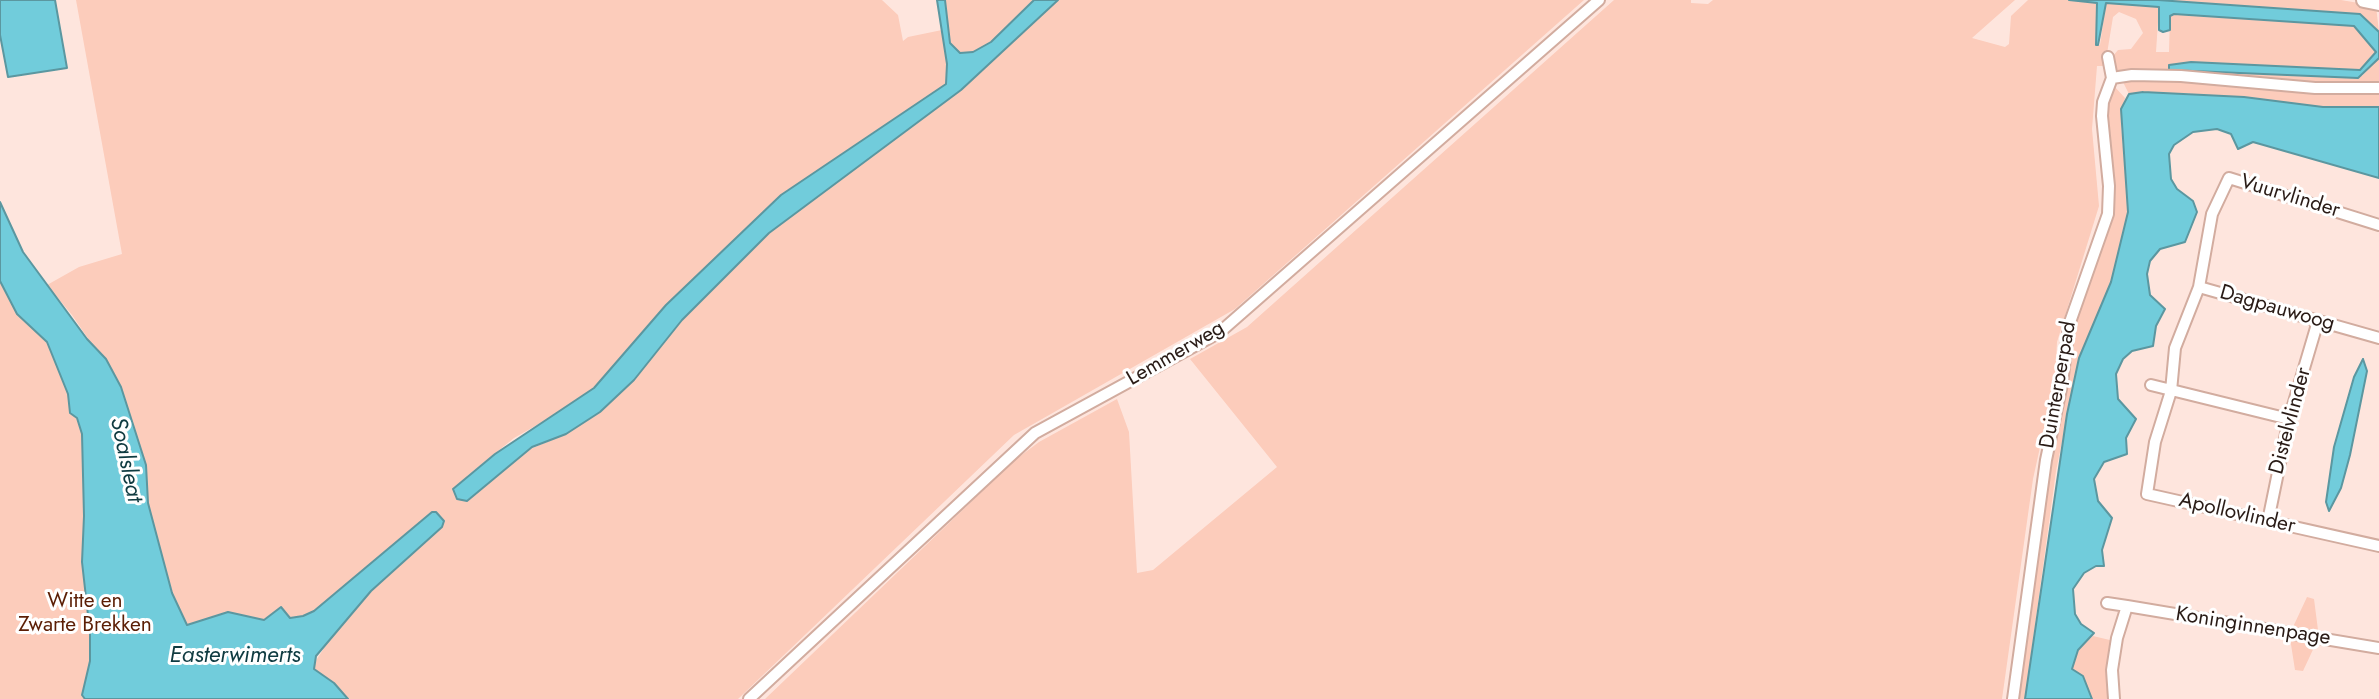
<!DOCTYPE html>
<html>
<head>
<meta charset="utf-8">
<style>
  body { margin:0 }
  canvas { display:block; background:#fee5dd }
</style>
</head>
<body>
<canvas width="2379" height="699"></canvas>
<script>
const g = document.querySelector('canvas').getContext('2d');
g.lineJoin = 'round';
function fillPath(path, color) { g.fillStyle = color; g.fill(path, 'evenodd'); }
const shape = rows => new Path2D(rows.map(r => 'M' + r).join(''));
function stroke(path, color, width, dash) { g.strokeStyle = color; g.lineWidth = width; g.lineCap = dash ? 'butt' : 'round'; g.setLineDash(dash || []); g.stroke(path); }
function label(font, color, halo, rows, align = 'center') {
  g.font = font + ' Jost,sans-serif'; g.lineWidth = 6; g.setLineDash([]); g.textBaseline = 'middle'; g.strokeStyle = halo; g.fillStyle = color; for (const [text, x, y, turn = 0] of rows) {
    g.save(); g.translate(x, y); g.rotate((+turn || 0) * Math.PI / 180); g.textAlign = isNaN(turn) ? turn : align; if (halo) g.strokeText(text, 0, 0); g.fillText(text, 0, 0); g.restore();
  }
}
const green = shape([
  [76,0,882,0,898,15,903,41,908,37,942,30,948,72,946,84,781,195,666,305,594,388,558,413,514,438,467,476,467,501,521,453,566,434,619,394,682,320,769,233,961,90,1058,0,1584,0,1235,309,1014,435,738,699,348,699,341,691,346,699,0,699,0,281,57,302,175,602,148,503,146,465,121,387,72,315,47,285,79,267,122,254],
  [432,513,442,527,371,591,340,624,313,665,188,631,181,616,187,625,228,612,264,620,303,616,314,611],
  [945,0,1033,0,991,42,973,52,960,53,950,43],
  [1614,0,1691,0,1691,3,1708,4,1713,0,2015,0,1972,38,2005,47,2009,44,2011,16,2028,0,2069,0,2097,3,2096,44,2100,45,2106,3,2159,7,2156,52,2169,52,2170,16,2174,14,2354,26,2376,52,2360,70,2178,63,2362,76,2379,58,2379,86,2116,73,2112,57,2118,50,2131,49,2143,33,2136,19,2119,12,2113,17,2105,66,2097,66,2092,129,2099,206,2057,342,2055,379,2033,479,2002,699,765,699,1015,460,1039,442,1117,399,1129,432,1137,573,1153,570,1277,467,1190,359,1247,327],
  [2158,0,2341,0,2376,6,2379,32,2360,14],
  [2129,78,2379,91,2379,107,2323,107,2183,93,2129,94,2123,82],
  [2114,86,2125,98,2121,123,2128,211,2111,282,2079,358,2056,471,2025,699,2015,699,2069,335,2106,232,2105,104],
  [2307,597,2314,599,2318,630,2293,627],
  [2093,636,2114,641,2110,699,2092,699,2083,676,2072,669,2078,650],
  [2290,638,2317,641,2303,671,2295,670]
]);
const water = shape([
  [0,0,55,0,67,68,8,77,0,35,0,0],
  [937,0,945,0,950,43,960,53,973,52,991,42,1034,0,1058,0,961,90,769,233,682,320,634,380,600,412,566,434,532,447,467,501,457,499,453,489,495,454,594,388,666,305,781,195,946,84,947,64,937,0],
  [2069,0,2158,0,2360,14,2379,32,2379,58,2358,78,2169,70,2169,65,2191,62,2360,70,2376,52,2354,26,2174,14,2170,16,2170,30,2163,32,2159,30,2159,7,2106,3,2098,45,2096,45,2097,3,2069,0],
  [2143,92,2244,97,2323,107,2379,107,2379,178,2253,142,2238,149,2231,134,2217,129,2193,132,2174,145,2169,154,2171,179,2177,189,2193,201,2197,212,2185,242,2160,249,2150,261,2147,274,2150,295,2165,309,2156,326,2153,346,2132,351,2123,359,2116,374,2118,399,2136,419,2126,438,2127,454,2104,462,2094,479,2098,501,2112,518,2102,550,2104,566,2096,566,2084,573,2073,589,2075,614,2081,624,2094,633,2078,650,2072,669,2083,676,2092,699,2025,699,2067,414,2079,358,2111,282,2128,212,2121,109,2129,94,2143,92],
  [0,202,23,252,87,339,106,359,121,387,146,465,148,503,172,593,187,625,228,612,264,620,281,607,290,618,303,616,314,611,432,512,436,512,444,521,442,527,371,591,316,656,314,669,334,683,348,699,85,699,82,695,90,661,90,633,82,562,84,516,82,434,77,418,70,413,68,394,47,342,17,314,0,281,0,202],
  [2363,359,2367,371,2350,455,2341,488,2329,511,2326,502,2334,447,2354,377,2363,359]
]);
const minor = shape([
  [2108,57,2112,78,2132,75,2181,76,2315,88,2379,88],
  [2199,287,2212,214,2229,178,2379,225],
  [2379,338,2199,287,2175,348,2171,391,2155,442,2147,494,2379,546],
  [2151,385,2289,419],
  [2268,521,2289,419,2318,321],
  [2107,603,2127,606],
  [749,699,1035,433,1220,332,1599,0],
  [2013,699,2046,460,2062,384,2069,325,2108,214,2109,186,2102,116,2103,102,2112,78],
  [2114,699,2112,670,2117,638,2127,606,2379,648]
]);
const major = shape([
  [2364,0,2379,3]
]);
const streetNames = [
  ["Vuurvlinder",2290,197,17],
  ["Dagpauwoog",2277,309,16],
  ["Lemmerweg",1176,354,-30],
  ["Duinterperpad",2059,385,-80],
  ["Distelvlinder",2291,421,-75],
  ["Apollovlinder",2237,514,13],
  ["Koninginnenpage",2253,627,9]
];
const parkNames = [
  ["Witte en",85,602],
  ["Zwarte Brekken",85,626]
];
const waterNames = [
  ["Soalsleat",125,460,78],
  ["Easterwimerts",235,656]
];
fillPath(green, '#fcccbb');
fillPath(water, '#71ccdb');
stroke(water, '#5b97a0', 2);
stroke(minor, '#d2ac9f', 14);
stroke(major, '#d2ac9f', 18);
stroke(minor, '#fff', 10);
stroke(major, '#fff', 14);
label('21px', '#291b16', '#fff', streetNames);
label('21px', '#5b1e05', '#fff', parkNames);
label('italic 23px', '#0f3b41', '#fff', waterNames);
</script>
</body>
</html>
